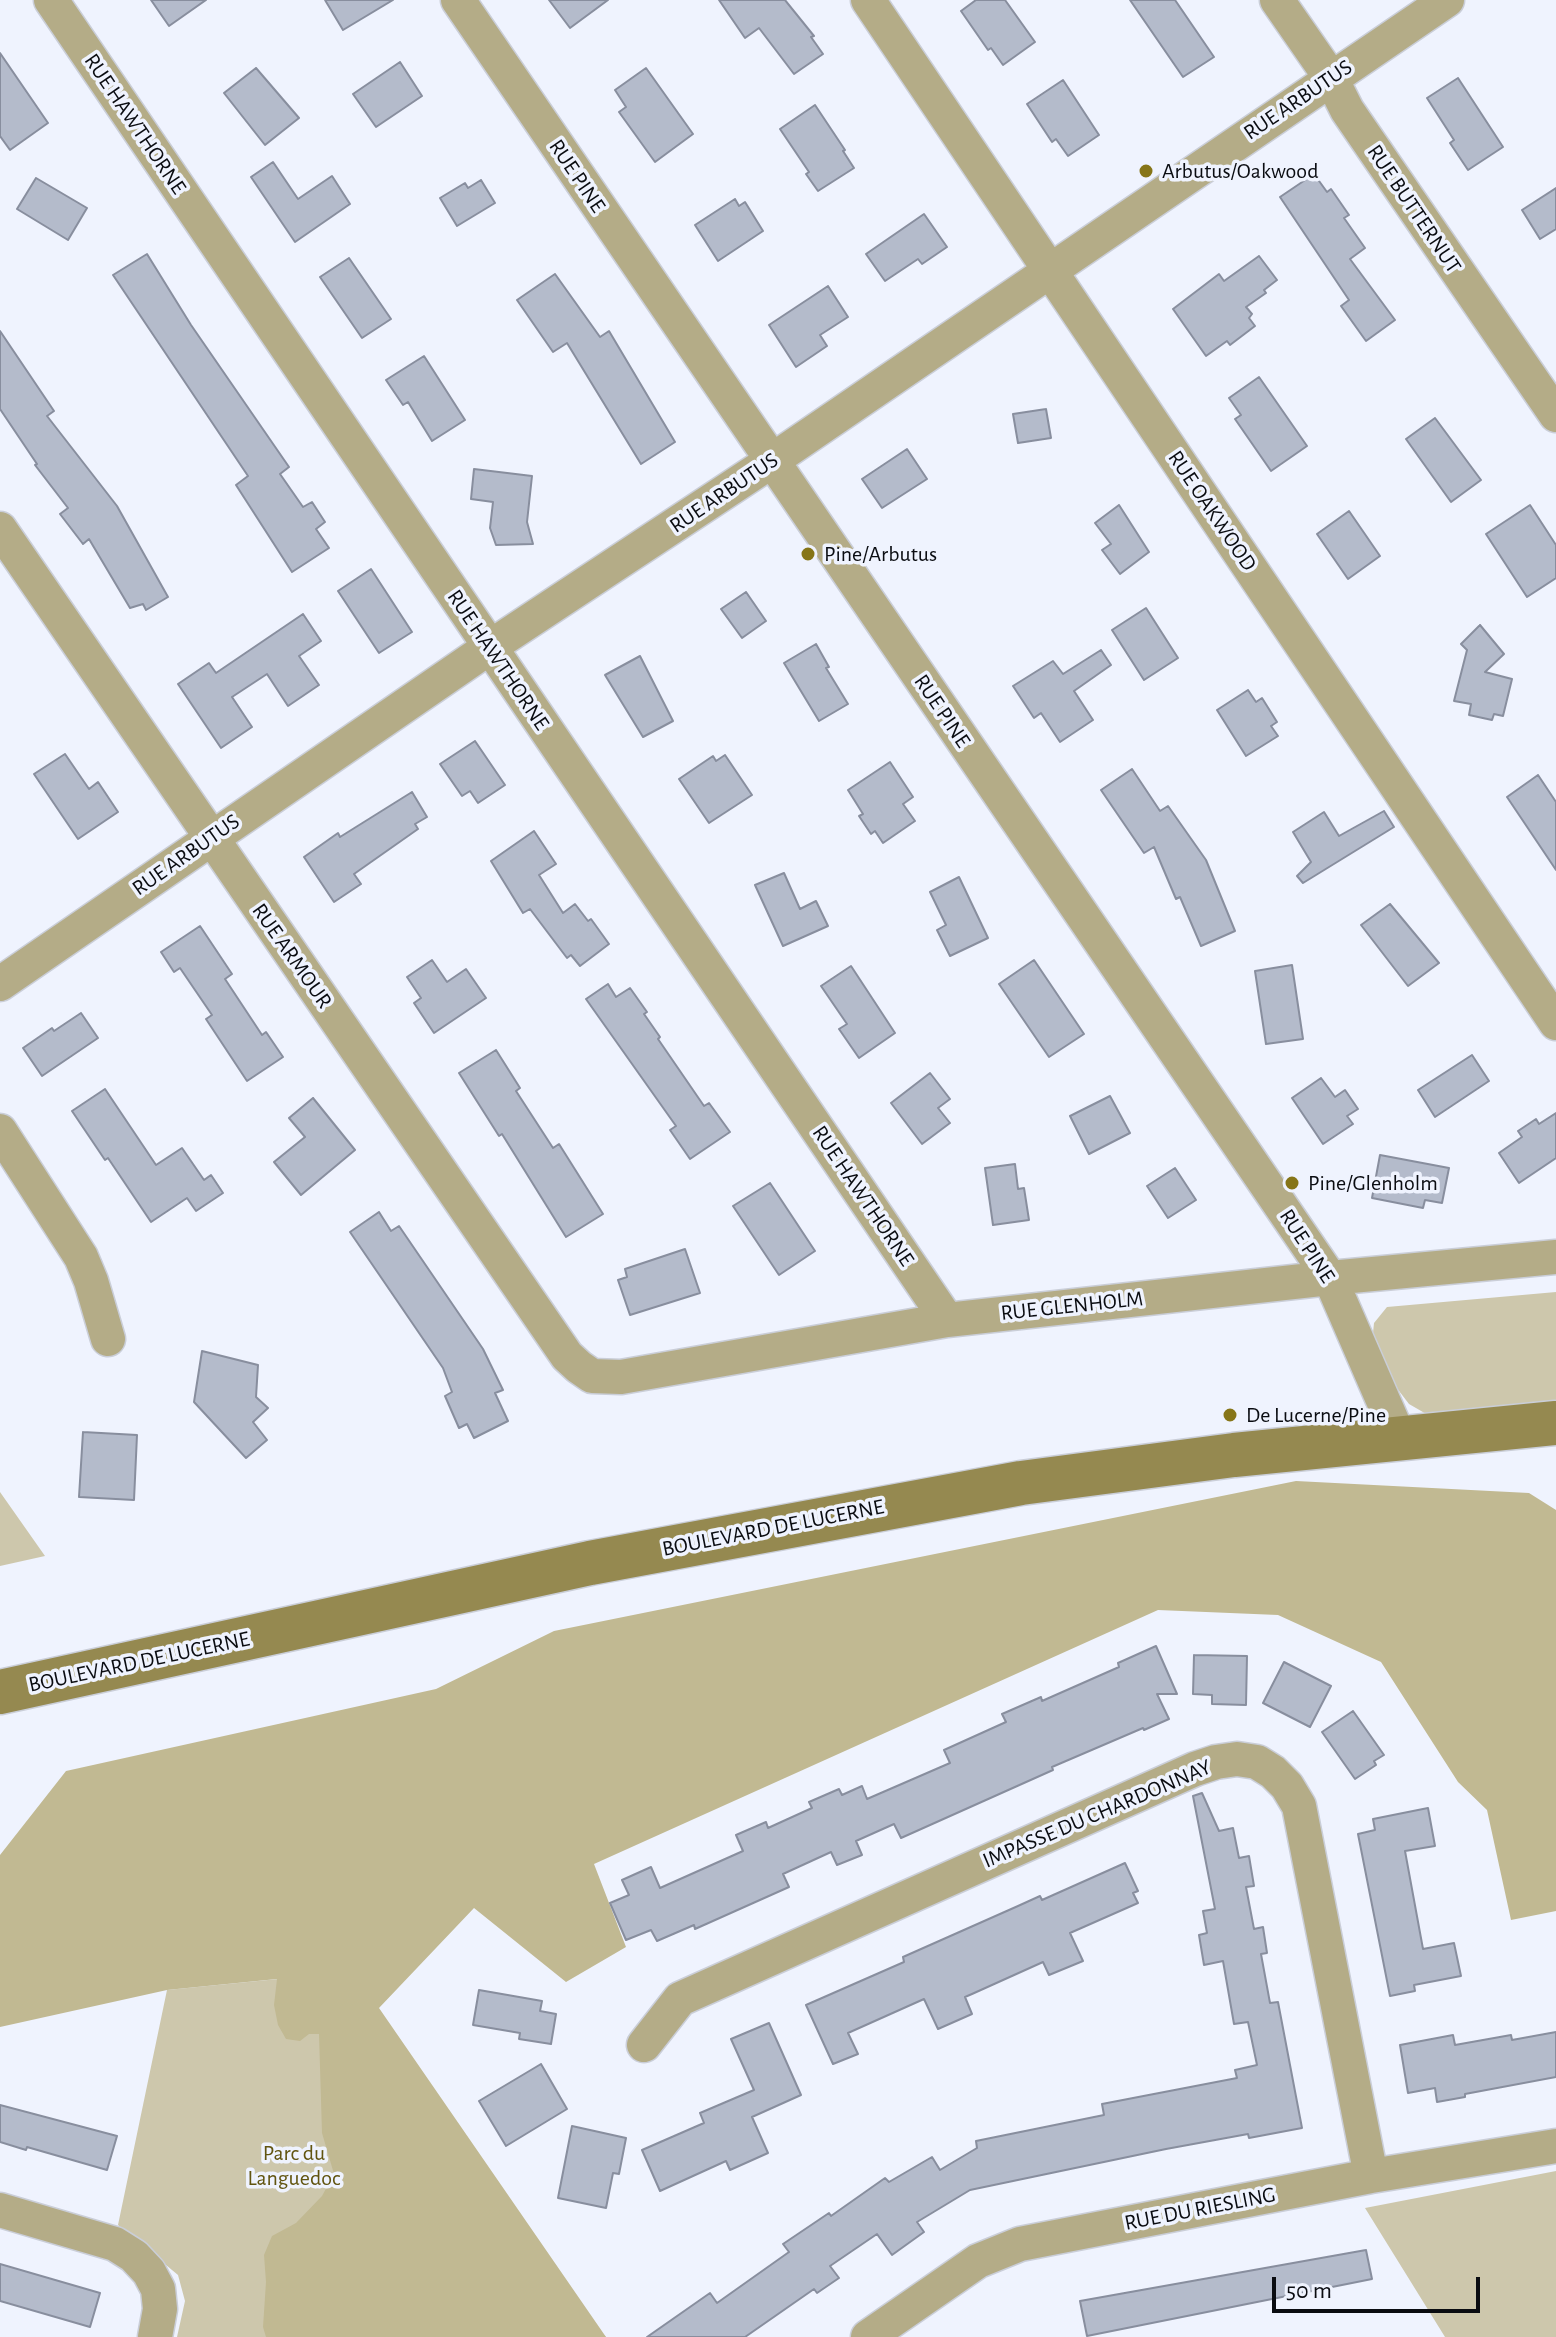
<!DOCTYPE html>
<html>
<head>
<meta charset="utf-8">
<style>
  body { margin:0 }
  #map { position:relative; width:1556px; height:2337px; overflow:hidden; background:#eff3fe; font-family:"Alegreya Sans",sans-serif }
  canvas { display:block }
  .scale { position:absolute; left:1272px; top:2277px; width:208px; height:36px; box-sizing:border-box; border:4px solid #0a0c11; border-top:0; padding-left:10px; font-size:24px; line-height:28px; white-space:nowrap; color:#0a0c11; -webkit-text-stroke:6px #eff3fe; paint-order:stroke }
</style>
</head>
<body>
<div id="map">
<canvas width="1556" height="2337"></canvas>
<div class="scale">50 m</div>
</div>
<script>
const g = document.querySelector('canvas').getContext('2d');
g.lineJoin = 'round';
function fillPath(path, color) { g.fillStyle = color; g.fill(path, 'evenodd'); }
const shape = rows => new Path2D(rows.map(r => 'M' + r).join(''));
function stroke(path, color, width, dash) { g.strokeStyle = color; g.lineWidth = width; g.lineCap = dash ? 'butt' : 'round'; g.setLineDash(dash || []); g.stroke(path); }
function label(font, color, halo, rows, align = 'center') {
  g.font = font + ' "Alegreya Sans",sans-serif'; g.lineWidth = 7; g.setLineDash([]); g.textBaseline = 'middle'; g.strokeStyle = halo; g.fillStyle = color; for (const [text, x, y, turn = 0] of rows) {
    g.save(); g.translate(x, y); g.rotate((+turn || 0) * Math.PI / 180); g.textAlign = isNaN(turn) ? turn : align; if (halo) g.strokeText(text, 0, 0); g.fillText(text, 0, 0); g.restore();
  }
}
const green = shape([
  [1556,1292,1556,1417,1435,1419,1409,1404,1396,1387,1373,1333,1374,1323,1387,1307],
  [0,1492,45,1556,0,1566],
  [278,1979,606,2337,177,2337,185,2301,178,2275,118,2225,167,1990],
  [1556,2171,1556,2337,1445,2337,1365,2208]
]);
const forest = shape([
  [1296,1481,1529,1493,1556,1510,1556,1911,1511,1920,1487,1810,1458,1782,1381,1662,1278,1615,1158,1610,594,1864,626,1947,566,1982,474,1908,379,2008,606,2337,266,2337,263,2327,266,2282,264,2255,272,2236,296,2223,322,2196,334,2174,322,2133,319,2034,309,2034,300,2041,286,2039,278,2025,274,2005,277,1979,167,1990,0,2027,0,1855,66,1771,436,1689,554,1631]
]);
const building = shape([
  [151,0,206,0,169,26,151,0],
  [325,0,393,0,343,30,325,0],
  [549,0,608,0,570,28,549,0],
  [719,0,785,0,814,36,811,37,823,54,794,74,759,28,745,38,719,0],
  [976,0,1005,0,1035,42,1003,65,991,48,988,50,961,11,976,0],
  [1130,0,1175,0,1214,57,1183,77,1130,0],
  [0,53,48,123,10,150,0,136,0,53],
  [400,62,422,96,376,127,353,94,400,62],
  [256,68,299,118,265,145,224,93,256,68],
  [646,68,693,134,655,162,619,112,626,107,615,90,646,68],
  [1458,78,1503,147,1468,170,1450,143,1454,140,1427,98,1458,78],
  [1063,80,1099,135,1068,156,1056,139,1052,142,1027,104,1063,80],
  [815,105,845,150,843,151,854,168,818,191,806,174,809,172,780,129,815,105],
  [273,162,298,199,332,176,350,204,295,242,251,177,273,162],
  [1314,174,1327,192,1331,189,1349,215,1344,218,1365,248,1350,259,1395,320,1366,341,1341,306,1349,300,1280,197,1314,174],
  [36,178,87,208,68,240,17,209,36,178],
  [481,180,495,203,457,226,440,198,465,183,468,188,481,180],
  [1556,188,1556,229,1540,239,1522,210,1556,188],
  [735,199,739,206,745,202,763,231,718,261,695,225,735,199],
  [924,214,947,247,922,264,918,259,885,281,866,254,924,214],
  [147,254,191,325,289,467,280,474,303,507,312,502,325,522,316,529,329,548,292,572,236,485,248,476,113,275,147,254],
  [1259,256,1277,280,1264,290,1266,293,1246,307,1252,314,1249,318,1255,326,1230,345,1227,341,1206,356,1173,309,1219,274,1224,281,1259,256],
  [349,258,391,319,362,338,320,277,349,258],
  [555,274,600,337,609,331,675,442,641,464,567,343,553,352,517,300,555,274],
  [828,286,848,317,820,335,827,346,796,367,769,325,828,286],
  [0,331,54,411,47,416,117,506,168,597,146,610,143,604,130,608,89,539,83,544,60,514,68,508,35,465,37,464,0,409,0,331],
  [424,356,465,420,432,441,408,402,403,405,386,380,424,356],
  [1259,377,1307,446,1271,471,1235,419,1241,415,1229,398,1259,377],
  [1046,409,1051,438,1018,443,1013,414,1046,409],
  [1435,418,1481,480,1451,502,1406,439,1435,418],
  [907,449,927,479,882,508,862,479,907,449],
  [474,469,532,476,527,522,533,544,496,545,490,528,493,502,471,499,474,469],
  [1119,505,1149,552,1120,574,1102,550,1111,544,1095,523,1119,505],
  [1530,505,1556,545,1556,578,1527,597,1486,534,1530,505],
  [1349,511,1380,556,1348,579,1317,534,1349,511],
  [371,569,412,632,379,653,338,591,371,569],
  [746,592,766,621,742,638,721,609,746,592],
  [1146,608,1178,658,1144,680,1112,630,1146,608],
  [303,614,321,641,299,656,319,685,288,706,267,674,232,697,252,727,221,748,178,684,209,663,216,673,303,614],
  [1480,625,1504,654,1485,672,1512,679,1503,716,1494,714,1492,720,1469,715,1471,704,1454,701,1467,650,1461,644,1480,625],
  [816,644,829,667,826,668,848,704,819,721,784,663,816,644],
  [1101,650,1111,665,1074,691,1093,720,1060,742,1041,713,1034,718,1013,686,1053,661,1063,674,1101,650],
  [640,656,673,721,643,737,605,675,640,656],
  [1248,690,1256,702,1262,698,1277,722,1271,726,1278,736,1246,756,1217,710,1248,690],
  [475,741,505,785,478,803,470,791,462,796,440,764,475,741],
  [65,754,89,789,98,782,118,812,78,839,34,774,65,754],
  [725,755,752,795,709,823,679,779,713,756,716,761,725,755],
  [890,762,913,797,903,804,915,821,883,843,875,831,871,834,859,816,863,814,848,790,890,762],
  [1132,769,1160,811,1168,806,1206,860,1235,931,1201,946,1180,897,1176,899,1154,847,1144,853,1101,790,1132,769],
  [1538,775,1556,802,1556,870,1507,797,1538,775],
  [412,792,427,817,415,824,418,829,354,874,361,884,334,902,304,857,338,833,340,837,412,792],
  [1384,811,1394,827,1303,883,1297,876,1311,862,1293,832,1324,812,1339,836,1384,811],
  [534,831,556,864,539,875,563,913,575,904,588,921,591,919,609,944,580,966,571,955,567,958,530,909,523,913,491,861,534,831],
  [784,873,800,909,816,901,828,926,783,946,755,885,784,873],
  [959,877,988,938,950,956,937,930,946,925,930,892,959,877],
  [1390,904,1439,963,1408,986,1361,925,1390,904],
  [200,926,232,974,225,979,262,1035,266,1032,283,1057,247,1081,206,1019,212,1015,180,968,174,972,161,952,200,926],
  [432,960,447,982,466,969,486,998,434,1033,414,1003,421,998,407,977,432,960],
  [1034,960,1084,1034,1049,1057,999,984,1034,960],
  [1292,965,1303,1039,1266,1044,1255,971,1292,965],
  [851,966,895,1033,859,1058,839,1029,847,1024,821,986,851,966],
  [608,984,616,997,630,988,647,1012,644,1014,660,1037,658,1039,704,1106,709,1103,730,1132,690,1159,670,1130,676,1126,586,999,608,984],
  [81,1013,98,1038,42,1076,23,1048,52,1028,54,1031,81,1013],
  [496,1050,520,1088,516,1091,553,1148,559,1144,603,1214,566,1237,502,1134,499,1136,459,1073,496,1050],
  [1472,1055,1489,1081,1435,1117,1418,1090,1472,1055],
  [930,1073,950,1099,938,1108,950,1123,922,1144,891,1103,930,1073],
  [1321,1078,1335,1097,1345,1090,1358,1109,1347,1116,1353,1124,1323,1144,1292,1098,1321,1078],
  [105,1089,156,1165,182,1148,204,1180,211,1175,223,1193,196,1211,187,1198,151,1222,108,1158,105,1160,72,1111,105,1089],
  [1110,1096,1130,1133,1089,1154,1070,1116,1110,1096],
  [313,1098,355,1150,301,1195,274,1162,305,1137,289,1118,313,1098],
  [1556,1113,1556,1158,1519,1183,1499,1153,1522,1137,1518,1131,1536,1119,1539,1124,1556,1113],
  [1380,1155,1449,1168,1442,1203,1425,1200,1423,1208,1372,1198,1380,1155],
  [1015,1164,1018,1189,1024,1188,1029,1220,993,1225,985,1168,1015,1164],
  [1175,1168,1196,1200,1168,1218,1147,1186,1175,1168],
  [770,1183,815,1251,779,1275,733,1206,770,1183],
  [379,1212,391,1231,399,1226,483,1349,503,1390,495,1393,508,1421,474,1438,467,1424,459,1428,445,1396,452,1392,443,1368,350,1232,379,1212],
  [685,1249,700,1293,630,1315,618,1280,627,1277,625,1269,685,1249],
  [202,1351,258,1365,256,1397,268,1408,253,1422,267,1440,246,1458,194,1402,202,1351],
  [83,1432,137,1435,134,1500,79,1497,83,1432],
  [1156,1646,1177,1694,1157,1694,1169,1719,1144,1730,1143,1728,1052,1767,1053,1770,901,1838,894,1824,856,1841,862,1855,837,1865,831,1852,783,1874,789,1887,695,1929,694,1925,657,1941,651,1930,626,1940,610,1903,629,1895,622,1880,651,1867,660,1888,743,1851,736,1835,766,1822,768,1828,812,1808,809,1802,839,1789,842,1795,862,1786,867,1799,950,1763,944,1750,1006,1722,1002,1714,1041,1697,1042,1701,1119,1667,1118,1663,1156,1646],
  [1194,1655,1247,1656,1246,1705,1212,1704,1212,1695,1193,1694,1194,1655],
  [1284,1662,1331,1686,1310,1727,1263,1703,1284,1662],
  [1353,1711,1384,1755,1374,1761,1376,1765,1355,1779,1322,1732,1353,1711],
  [1202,1793,1219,1831,1233,1828,1239,1858,1249,1856,1254,1886,1246,1887,1254,1929,1263,1927,1267,1953,1261,1954,1270,2003,1278,2002,1302,2128,1249,2138,1248,2134,1166,2149,970,2190,917,2222,924,2232,892,2255,877,2234,830,2266,839,2278,817,2293,814,2289,745,2337,647,2337,710,2293,717,2303,789,2252,783,2244,829,2213,831,2216,885,2178,889,2182,932,2157,940,2170,977,2148,976,2141,1104,2115,1102,2104,1237,2078,1235,2070,1257,2065,1248,2022,1234,2024,1223,1961,1204,1965,1199,1935,1207,1933,1203,1911,1215,1909,1193,1796,1202,1793],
  [1428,1808,1435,1846,1405,1851,1423,1949,1454,1943,1461,1976,1414,1985,1415,1991,1390,1996,1358,1834,1375,1830,1373,1819,1428,1808],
  [1125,1863,1138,1891,1133,1893,1138,1903,1070,1933,1083,1961,1049,1975,1043,1962,972,1994,965,1997,972,2014,938,2029,924,1999,848,2033,858,2054,833,2064,806,2005,904,1962,903,1957,1018,1906,1040,1896,1042,1900,1125,1863],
  [479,1990,542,2001,540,2011,556,2014,551,2044,519,2039,520,2033,473,2025,479,1990],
  [769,2023,801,2095,752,2117,768,2153,730,2170,726,2161,660,2191,642,2150,704,2123,700,2113,754,2090,731,2039,769,2023],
  [1556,2032,1556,2077,1465,2094,1465,2097,1437,2102,1435,2088,1408,2093,1400,2045,1453,2035,1455,2045,1511,2035,1512,2040,1556,2032],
  [541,2064,567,2109,506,2146,479,2101,541,2064],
  [0,2105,117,2136,107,2170,27,2147,26,2150,0,2142,0,2105],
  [572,2126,626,2138,619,2174,613,2173,606,2208,558,2198,572,2126],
  [1366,2250,1372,2279,1087,2336,1080,2301,1366,2250],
  [0,2264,100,2293,90,2327,0,2301,0,2264]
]);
const minor = shape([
  [51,0,947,1320],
  [458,0,1330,1278,1399,1437],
  [868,0,1556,1023],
  [1277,0,1331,78,1347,110,1556,415],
  [0,529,567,1356,579,1367,592,1376,621,1377,947,1320,1330,1278,1556,1257],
  [0,984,490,647,770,462,1447,0],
  [0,1131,81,1257,91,1281,108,1339],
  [644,2045,680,1999,1195,1769,1216,1762,1237,1759,1257,1762,1273,1772,1287,1786,1299,1806,1371,2176],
  [0,2210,115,2244,134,2256,149,2272,158,2289,160,2309,155,2337],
  [868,2337,978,2261,1020,2244,1371,2176,1556,2146]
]);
const secondary = shape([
  [0,1692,590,1563,1021,1483,1234,1455,1556,1423]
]);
const markers = [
  [1146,171,8,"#867518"],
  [808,554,8,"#867518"],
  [1292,1183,8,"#867518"],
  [1230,1415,8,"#867518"]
];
const streetNames = [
  ["RUE ARBUTUS",1298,100,-34],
  ["RUE HAWTHORNE",135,124,56],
  ["RUE PINE",577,176,56],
  ["RUE BUTTERNUT",1414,209,56],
  ["RUE ARBUTUS",724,493,-34],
  ["RUE OAKWOOD",1212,511,56],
  ["RUE HAWTHORNE",498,660,56],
  ["RUE PINE",942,711,56],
  ["RUE ARBUTUS",186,855,-35],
  ["RUE ARMOUR",292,956,55],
  ["RUE HAWTHORNE",863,1196,56],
  ["RUE PINE",1307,1246,57],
  ["RUE GLENHOLM",1072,1306,-6],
  ["BOULEVARD DE LUCERNE",773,1528,-11],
  ["BOULEVARD DE LUCERNE",139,1662,-12],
  ["IMPASSE DU CHARDONNAY",1097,1814,-23],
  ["RUE DU RIESLING",1200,2209,-11]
];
const poiNames = [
  ["Arbutus/Oakwood",1162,171],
  ["Pine/Arbutus",824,554],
  ["Pine/Glenholm",1308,1183],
  ["De Lucerne/Pine",1246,1415]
];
const parkNames = [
  ["Parc du",294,2153],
  ["Languedoc",294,2178]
];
fillPath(green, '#cdc7ac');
fillPath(forest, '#c1b992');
fillPath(building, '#b4bbcb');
stroke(building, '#888e9e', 2);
stroke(minor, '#caced8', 37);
stroke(secondary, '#caced8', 47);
stroke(minor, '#b4ac87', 34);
stroke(secondary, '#958950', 44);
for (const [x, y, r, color] of markers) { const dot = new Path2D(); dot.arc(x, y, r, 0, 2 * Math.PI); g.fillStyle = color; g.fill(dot); stroke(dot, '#eff3fe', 3); }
label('22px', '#0a0c11', '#eff3fe', streetNames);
label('22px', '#0a0c11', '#eff3fe', poiNames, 'left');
label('22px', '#615410', '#eff3fe', parkNames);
</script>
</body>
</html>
